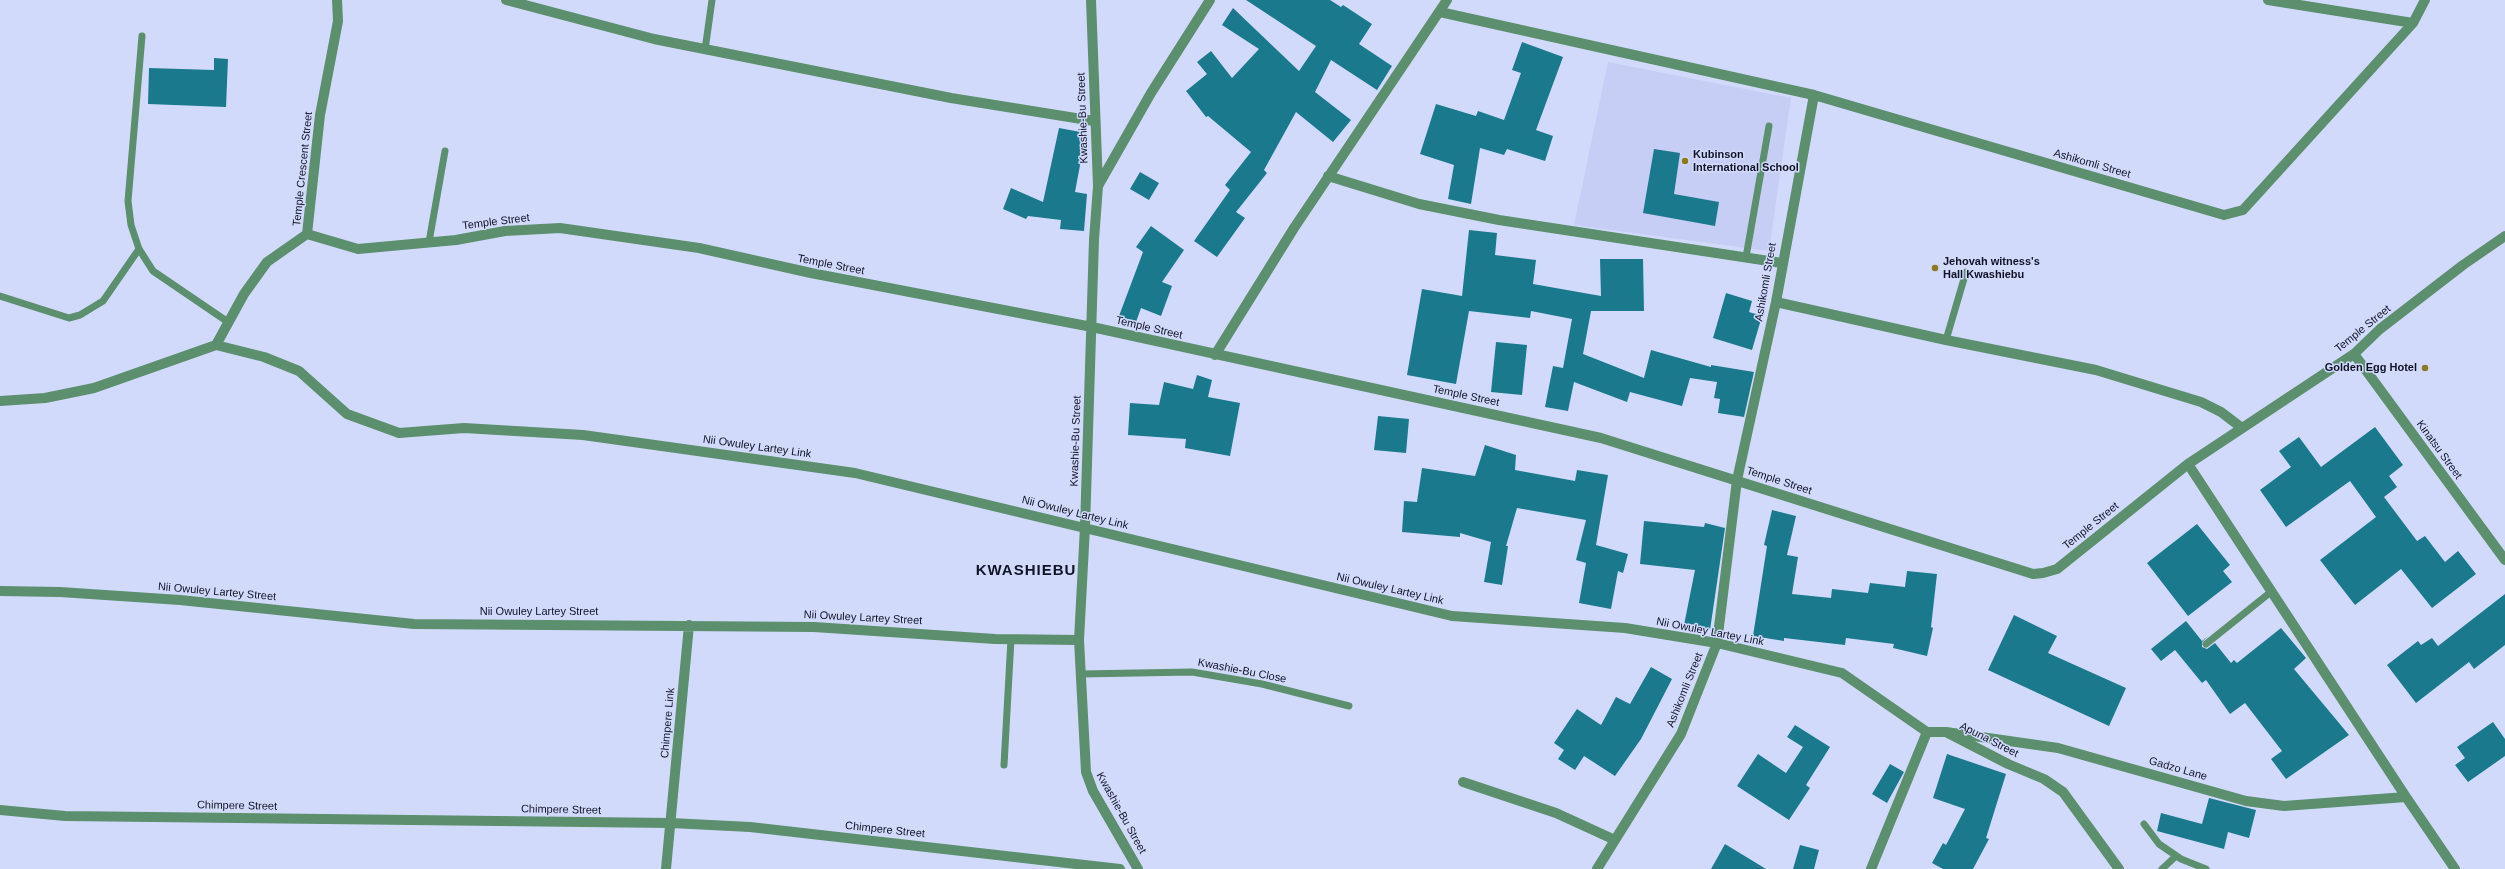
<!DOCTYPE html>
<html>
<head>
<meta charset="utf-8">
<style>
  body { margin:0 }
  canvas { display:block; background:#d2dafc }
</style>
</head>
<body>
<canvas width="2505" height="869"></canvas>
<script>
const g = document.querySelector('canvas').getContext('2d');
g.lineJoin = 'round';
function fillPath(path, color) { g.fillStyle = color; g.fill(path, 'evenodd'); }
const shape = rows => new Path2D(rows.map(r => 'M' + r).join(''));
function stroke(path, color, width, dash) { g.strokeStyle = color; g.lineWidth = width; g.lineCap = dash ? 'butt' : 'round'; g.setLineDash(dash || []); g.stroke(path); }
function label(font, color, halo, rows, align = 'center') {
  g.font = font + ' Arial,sans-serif'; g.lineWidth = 3; g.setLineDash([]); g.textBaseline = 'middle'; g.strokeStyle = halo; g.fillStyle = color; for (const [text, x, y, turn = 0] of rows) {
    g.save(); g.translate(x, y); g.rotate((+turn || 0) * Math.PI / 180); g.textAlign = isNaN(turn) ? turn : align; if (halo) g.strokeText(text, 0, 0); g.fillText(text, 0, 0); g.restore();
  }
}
const built = shape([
  [1608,62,1791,98,1769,251,1574,225]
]);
const building = shape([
  [1246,0,1330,0,1341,7,1343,5,1372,24,1359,44,1392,66,1377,90,1331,60,1315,92,1351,120,1333,142,1296,112,1264,170,1267,173,1236,212,1245,218,1217,257,1194,241,1230,190,1225,185,1251,152,1208,116,1206,117,1186,91,1207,74,1197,62,1211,51,1232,78,1259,49,1222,25,1233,8,1299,71,1316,46],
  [1522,42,1563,57,1536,130,1553,136,1545,161,1507,149,1504,155,1480,148,1471,204,1448,199,1454,165,1420,154,1436,104,1476,116,1478,111,1504,120,1521,73,1512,70],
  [214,58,228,59,226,107,148,104,149,68,214,70],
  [1059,128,1086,133,1075,192,1087,194,1084,231,1060,229,1061,220,1028,216,1026,219,1003,209,1011,188,1043,202],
  [1654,149,1680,153,1674,194,1719,202,1715,226,1643,213],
  [1140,172,1159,183,1149,200,1130,189],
  [1151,226,1184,250,1162,282,1172,286,1161,316,1141,308,1136,322,1119,316,1143,252,1136,247],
  [1469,230,1497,233,1495,255,1536,260,1533,284,1601,296,1600,259,1643,259,1644,311,1591,311,1583,354,1644,378,1651,350,1711,367,1711,365,1754,372,1744,417,1718,413,1720,399,1714,398,1717,382,1690,378,1682,406,1630,392,1627,402,1574,382,1568,411,1545,407,1553,366,1563,368,1572,319,1531,311,1530,318,1469,311,1456,384,1407,375,1422,289,1462,296],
  [1726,293,1752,301,1749,312,1762,316,1752,350,1713,338],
  [1496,342,1527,345,1522,395,1491,392],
  [1197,375,1212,380,1208,397,1240,403,1230,456,1185,448,1186,439,1128,435,1130,403,1159,405,1164,382,1193,389],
  [1378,416,1409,419,1406,453,1374,450],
  [2375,427,2403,465,2389,476,2397,487,2384,497,2417,541,2425,536,2445,562,2458,551,2476,574,2432,608,2401,569,2355,605,2320,560,2376,517,2350,481,2286,527,2260,490,2291,467,2279,451,2299,437,2321,467],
  [1485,445,1516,455,1515,470,1575,481,1577,470,1608,475,1596,545,1628,554,1623,573,1618,571,1611,609,1579,603,1586,563,1576,560,1586,520,1517,508,1506,546,1508,546,1502,585,1484,582,1491,542,1460,533,1460,537,1402,532,1404,501,1417,502,1422,468,1475,476],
  [1772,510,1796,516,1787,555,1798,557,1792,594,1831,598,1832,589,1868,593,1870,583,1905,587,1907,571,1937,574,1931,627,1933,628,1927,656,1893,648,1894,644,1846,638,1845,645,1784,638,1784,641,1753,636,1767,546,1764,545],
  [1644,521,1704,527,1705,523,1725,528,1710,630,1684,625,1695,570,1640,564],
  [2197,524,2230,565,2223,571,2232,582,2188,616,2147,563],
  [2505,594,2505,645,2474,669,2469,662,2416,703,2387,665,2418,641,2421,645,2432,638,2438,646],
  [2014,615,2057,636,2048,653,2126,688,2109,726,1988,670],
  [2186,621,2202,641,2208,636,2202,642,2202,647,2207,649,2215,643,2231,663,2234,660,2237,663,2281,628,2306,658,2294,669,2349,735,2286,779,2271,759,2282,751,2245,703,2230,714,2206,680,2202,683,2175,650,2161,661,2151,649],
  [1651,667,1672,679,1641,739,1615,776,1584,756,1575,770,1558,759,1564,750,1554,743,1577,709,1601,725,1616,697,1630,704],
  [2493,722,2505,739,2505,756,2468,782,2455,765,2465,758,2457,747],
  [1795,725,1830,747,1806,785,1810,788,1789,820,1737,786,1758,754,1786,773,1803,747,1787,737],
  [1947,754,2006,774,1986,838,1989,839,1973,869,1943,869,1932,863,1943,843,1946,845,1965,809,1933,798],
  [1890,764,1904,772,1887,803,1872,794],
  [2209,798,2256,810,2249,838,2228,832,2224,849,2157,831,2161,813,2202,824],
  [1725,844,1766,869,1711,869],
  [1800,845,1819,850,1814,869,1793,869]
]);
const service = shape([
  [142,36,128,201,131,225,139,249,153,271,228,322],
  [705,50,712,0],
  [429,242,445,151],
  [1746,257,1769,126],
  [0,296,69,318,80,315,103,301,139,249],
  [1946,340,1966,272],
  [2206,644,2272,591],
  [1081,674,1192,672,1262,684,1349,706],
  [1004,765,1011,639],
  [2144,824,2159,844,2181,859,2206,869],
  [2162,869,2176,856]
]);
const minor = shape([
  [506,0,654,39,951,98,1094,121],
  [1091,0,1098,186,1094,240,1085,527,1079,640,1086,772,1093,791,1138,869],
  [2268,0,2413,23],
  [1440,12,1814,95],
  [1328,176,1419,204,1499,220,1782,263],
  [1098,186,1151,93,1210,0],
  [307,234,358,249,456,240,505,231,560,228,699,248,811,273,1092,327,1601,438,2033,574,2043,573,2057,569,2188,464,2354,354,2380,329,2463,265,2505,236],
  [1776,302,1946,340,2096,370,2201,402,2221,412,2242,428],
  [216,345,264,357,299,371,347,414,399,433,464,428,583,435,855,473,1452,616,1625,628,1717,643,1842,673,1927,732],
  [2354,354,2505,560],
  [1215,355,1294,228,1447,0],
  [0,401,45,398,94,388,216,345,244,294,267,262,307,234,320,115,338,21,337,0],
  [2188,464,2406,797,2455,869],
  [0,591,60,592,180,600,414,624,814,627,995,639,1079,640],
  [1927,732,1946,732,2008,764,2044,779,2063,792,2119,869],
  [1946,732,2058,748,2246,801,2284,806,2406,797],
  [1463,782,1556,813,1615,840],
  [0,810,65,816,671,823,750,827,1120,869],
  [666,869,689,625],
  [1597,869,1681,734,1717,643,1737,480,1776,302,1814,95,2224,215,2243,210,2413,23,2425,0],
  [1871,869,1927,732]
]);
const markers = [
  [1685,161,4,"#8e791e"],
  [1935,268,4,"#8e791e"],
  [2425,368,4,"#8e791e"]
];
const streetNames = [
  ["Kwashie-Bu Street",1083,118,-92],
  ["Ashikomli Street",2092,164,16],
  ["Temple Crescent Street",303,169,-84],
  ["Temple Street",496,222,-7],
  ["Temple Street",831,265,11],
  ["Ashikomli Street",1766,282,-80],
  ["Temple Street",1149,328,13],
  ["Temple Street",2363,329,-39],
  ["Temple Street",1466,396,12],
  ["Kwashie-Bu Street",1076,441,-88],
  ["Nii Owuley Lartey Link",757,447,8],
  ["Kinatsu Street",2439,450,54],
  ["Temple Street",1779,481,18],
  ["Nii Owuley Lartey Link",1075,513,14],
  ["Temple Street",2091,526,-39],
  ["Nii Owuley Lartey Link",1390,589,13],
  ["Nii Owuley Lartey Street",217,592,5],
  ["Nii Owuley Lartey Street",539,612],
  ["Nii Owuley Lartey Street",863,618,3],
  ["Nii Owuley Lartey Link",1710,632,11],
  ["Kwashie-Bu Close",1242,671,11],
  ["Ashikomli Street",1685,690,-68],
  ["Chimpere Link",668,723,-85],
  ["Apuna Street",1989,740,27],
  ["Gadzo Lane",2178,769,16],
  ["Chimpere Street",237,806,1],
  ["Chimpere Street",561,810,1],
  ["Kwashie-Bu Street",1121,813,61],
  ["Chimpere Street",885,830,6]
];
const poiNames = [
  ["Kubinson",1693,155],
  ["International School",1693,168],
  ["Jehovah witness's",1943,262],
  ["Hall Kwashiebu",1943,275],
  ["Golden Egg Hotel",2417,368,"right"]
];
const districtNames = [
  ["KWASHIEBU",1026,571]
];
fillPath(built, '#c6cef5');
fillPath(building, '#1a798c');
stroke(service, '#5b8f6d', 7);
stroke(minor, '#5b8f6d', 10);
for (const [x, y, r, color] of markers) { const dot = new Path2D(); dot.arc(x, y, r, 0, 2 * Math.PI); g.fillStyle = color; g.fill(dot); stroke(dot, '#d2dafc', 1.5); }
label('11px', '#101326', '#d2dafc', streetNames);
label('bold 11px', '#101326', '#d2dafc', poiNames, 'left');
g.letterSpacing = '1px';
label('bold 15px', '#101326', '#d2dafc', districtNames);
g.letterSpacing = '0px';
</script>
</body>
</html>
